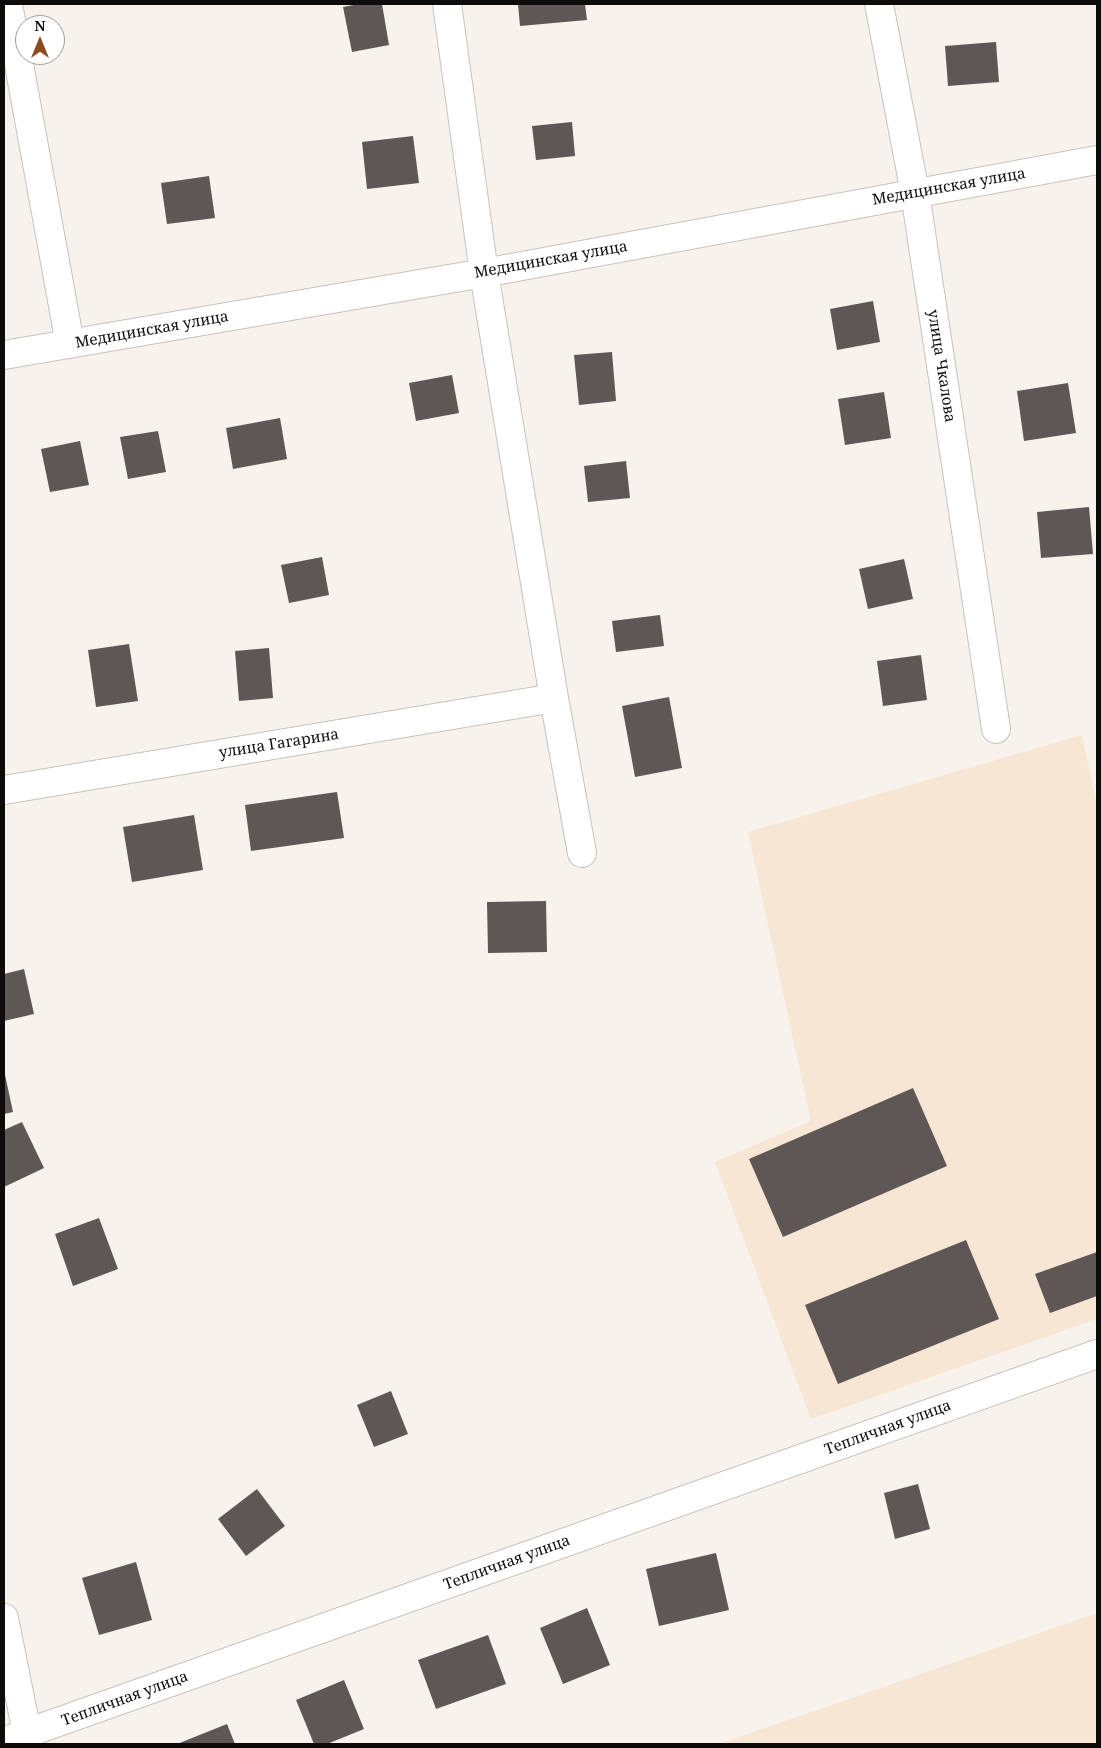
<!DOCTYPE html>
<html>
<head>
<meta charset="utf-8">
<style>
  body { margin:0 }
  #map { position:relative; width:1101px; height:1748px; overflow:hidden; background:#f7f2eb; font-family:"Noto Serif",serif }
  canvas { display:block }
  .frame { position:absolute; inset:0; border:5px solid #0e0c0a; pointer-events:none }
  .north { position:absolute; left:15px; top:15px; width:50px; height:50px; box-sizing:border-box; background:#fff; border:1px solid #9f9e9d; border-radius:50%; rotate:0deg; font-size:14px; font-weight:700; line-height:20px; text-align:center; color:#0e0c0a }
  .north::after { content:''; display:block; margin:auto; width:18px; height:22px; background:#8d481f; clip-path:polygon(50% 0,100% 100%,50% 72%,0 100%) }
</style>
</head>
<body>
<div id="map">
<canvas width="1101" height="1748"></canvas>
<div class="frame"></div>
<div class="north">N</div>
</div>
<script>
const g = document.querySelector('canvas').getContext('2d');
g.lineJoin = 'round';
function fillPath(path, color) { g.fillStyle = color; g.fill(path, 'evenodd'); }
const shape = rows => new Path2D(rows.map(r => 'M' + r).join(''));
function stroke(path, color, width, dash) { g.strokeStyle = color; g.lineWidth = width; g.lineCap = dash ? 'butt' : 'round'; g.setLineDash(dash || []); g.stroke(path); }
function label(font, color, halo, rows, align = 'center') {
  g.font = font + ' "Noto Serif",serif'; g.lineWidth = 5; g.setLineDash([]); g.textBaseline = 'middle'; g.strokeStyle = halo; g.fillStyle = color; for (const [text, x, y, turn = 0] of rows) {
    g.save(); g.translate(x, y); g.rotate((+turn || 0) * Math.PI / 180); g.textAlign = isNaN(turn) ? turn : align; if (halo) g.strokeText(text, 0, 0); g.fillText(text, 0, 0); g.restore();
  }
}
const industrial = shape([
  [1082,735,1097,807,1097,1319,811,1419,715,1162,811,1121,748,832],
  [1097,1613,1097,1744,719,1744]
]);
const building = shape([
  [359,4,382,4,389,45,352,52,343,7],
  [518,4,585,4,587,20,520,26],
  [996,42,999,82,948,86,945,46],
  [572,122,575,156,536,160,532,126],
  [413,136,419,183,367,189,362,142],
  [209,176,215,218,167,224,161,183],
  [873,301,880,342,837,350,830,309],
  [612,352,616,401,579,405,574,355],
  [452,375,459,413,416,421,409,383],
  [1068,383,1076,433,1024,441,1017,391],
  [884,392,891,438,845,445,838,399],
  [280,418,287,459,233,469,226,428],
  [158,431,166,472,128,479,120,437],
  [80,441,89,485,50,492,41,449],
  [626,461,630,498,588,502,584,466],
  [1089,507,1093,554,1041,558,1037,512],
  [322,557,329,595,289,603,281,565],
  [904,559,913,599,868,609,859,569],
  [660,615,664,646,616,652,612,621],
  [129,644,138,701,96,707,88,650],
  [269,648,273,698,239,701,235,651],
  [921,655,927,700,883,706,877,661],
  [669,697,682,768,635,777,622,706],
  [337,792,344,838,251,851,245,805],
  [194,815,203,870,132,882,123,827],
  [546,901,547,952,488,953,487,902],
  [24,969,34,1014,4,1021,4,974],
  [4,1070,13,1112,4,1114],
  [913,1088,947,1166,783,1237,749,1159],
  [22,1122,44,1168,4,1187,4,1130],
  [99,1218,118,1269,73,1286,55,1234],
  [966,1240,999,1319,838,1384,805,1305],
  [1097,1252,1097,1296,1050,1313,1035,1274],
  [391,1391,408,1434,374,1447,357,1405],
  [918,1484,930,1529,895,1539,884,1493],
  [257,1489,285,1526,246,1556,218,1519],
  [716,1553,729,1610,659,1626,646,1569],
  [136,1562,152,1620,99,1635,82,1578],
  [587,1608,610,1665,563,1684,540,1628],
  [488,1635,506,1684,436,1709,418,1660],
  [344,1680,364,1729,327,1744,314,1744,296,1700],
  [227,1724,235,1744,177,1744]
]);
const minor = shape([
  [8,4,70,344],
  [447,4,484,273,554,698,582,853],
  [879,4,915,193,996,729],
  [4,355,484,273,1097,160],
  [4,790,554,698],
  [4,1618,27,1733,1097,1354],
  [4,1742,27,1733]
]);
const streetNames = [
  ["Медицинская улица",949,187,-10],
  ["Медицинская улица",551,260,-10],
  ["Медицинская улица",152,330,-10],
  ["улица Чкалова",941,366,81],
  ["улица Гагарина",279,744,-9],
  ["Тепличная улица",888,1428,-20],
  ["Тепличная улица",507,1563,-20],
  ["Тепличная улица",125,1699,-20]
];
fillPath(industrial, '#f7e6d4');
fillPath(building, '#5f5656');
stroke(minor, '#c7c3bc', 30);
stroke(minor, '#fff', 28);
label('15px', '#0e0c0a', '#fff', streetNames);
</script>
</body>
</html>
